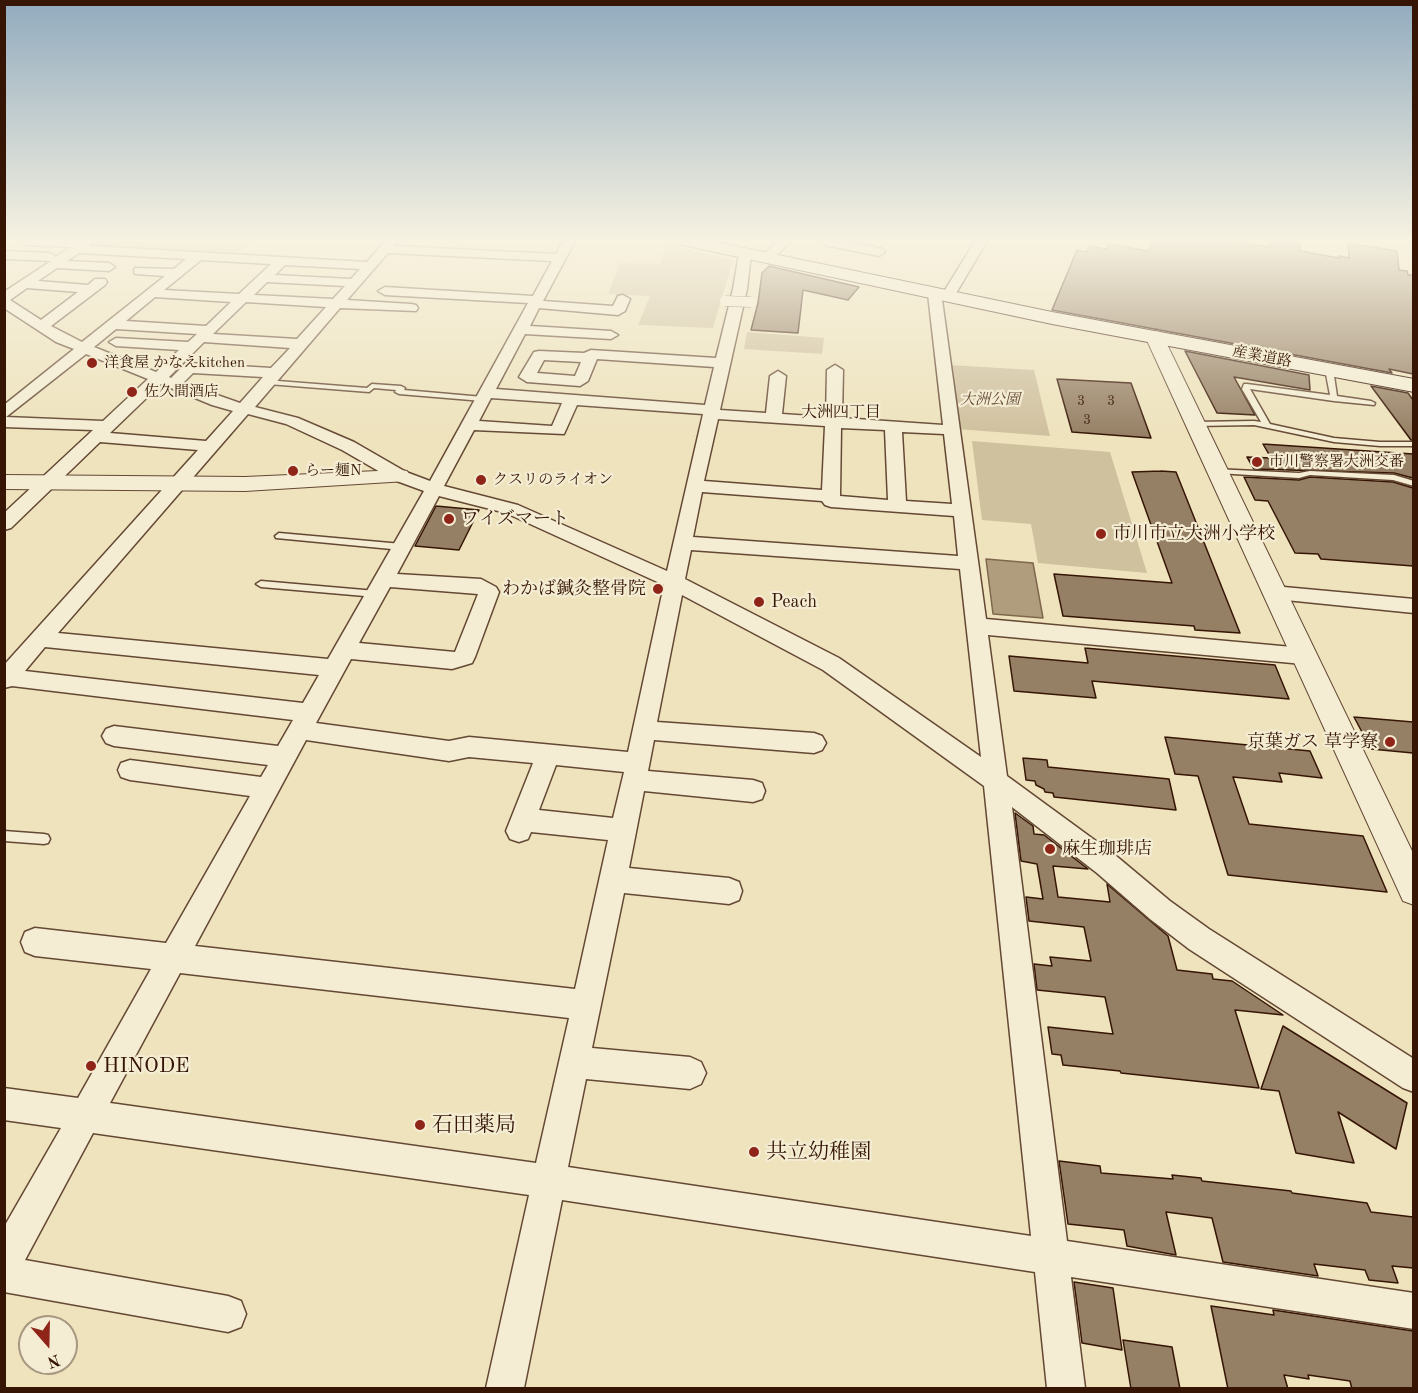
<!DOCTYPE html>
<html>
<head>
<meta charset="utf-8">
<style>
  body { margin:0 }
  #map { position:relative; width:1418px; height:1393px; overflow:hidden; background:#eee3bd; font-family:"Old Standard TT",serif }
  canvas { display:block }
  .frame { position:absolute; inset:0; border:6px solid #361505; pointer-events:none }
  .north { position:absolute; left:18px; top:1315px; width:60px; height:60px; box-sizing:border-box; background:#f4edd4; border:2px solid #a89781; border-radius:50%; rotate:160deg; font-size:16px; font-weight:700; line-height:24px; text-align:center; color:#361505 }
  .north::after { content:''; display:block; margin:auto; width:21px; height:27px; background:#8f2418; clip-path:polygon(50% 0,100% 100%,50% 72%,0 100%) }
</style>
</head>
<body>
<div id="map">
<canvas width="1418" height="1393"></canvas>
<div class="frame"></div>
<div class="north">N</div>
</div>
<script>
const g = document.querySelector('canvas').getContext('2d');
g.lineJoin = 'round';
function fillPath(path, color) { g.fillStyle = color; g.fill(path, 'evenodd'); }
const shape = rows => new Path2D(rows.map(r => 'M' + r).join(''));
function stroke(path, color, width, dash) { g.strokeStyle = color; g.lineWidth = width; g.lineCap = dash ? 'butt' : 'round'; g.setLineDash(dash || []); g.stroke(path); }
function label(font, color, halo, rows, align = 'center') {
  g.font = font + ' "Old Standard TT","Noto Serif JP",serif'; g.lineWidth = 4.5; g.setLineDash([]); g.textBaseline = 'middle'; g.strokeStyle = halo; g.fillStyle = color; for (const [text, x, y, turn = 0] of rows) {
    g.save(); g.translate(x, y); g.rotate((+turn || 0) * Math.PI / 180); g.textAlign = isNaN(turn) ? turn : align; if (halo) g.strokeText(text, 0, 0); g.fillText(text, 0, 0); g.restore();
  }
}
const green = shape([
  [99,241,252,241,235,255,90,247],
  [667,245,733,260,713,328,638,325,650,296,608,294,620,263,660,264],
  [747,332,824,338,822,354,744,349],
  [950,365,1034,370,1050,436,957,429],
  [972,441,1110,452,1147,573,1038,563,1031,524,982,520]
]);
const water = shape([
  [986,559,1033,563,1043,618,993,614,986,559]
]);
const building = shape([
  [1152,241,1231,241,1270,247,1270,241,1300,241,1300,251,1339,258,1339,256,1349,258,1348,243,1397,251,1399,270,1407,271,1408,275,1413,275,1413,374,1389,369,1392,373,1052,310,1077,250,1087,252,1089,246,1107,249,1109,244,1149,251,1152,241],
  [769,266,859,287,848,300,803,290,798,333,751,330,758,303,762,273,769,266],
  [1185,351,1309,375,1310,390,1234,377,1255,415,1217,413,1185,351],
  [1057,379,1131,383,1151,438,1072,432,1057,379],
  [1371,386,1408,393,1413,400,1413,440,1411,440,1371,386],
  [1263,444,1413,454,1413,478,1394,473,1254,469,1247,457,1271,458,1263,444],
  [1161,471,1176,472,1240,633,1195,630,1194,626,1063,616,1054,574,1172,583,1132,472,1161,471],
  [1244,477,1299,480,1310,477,1393,482,1413,488,1413,566,1321,559,1318,554,1295,553,1268,501,1255,500,1244,477],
  [436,506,479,510,459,550,415,546,436,506],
  [1085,648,1275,665,1289,699,1092,681,1096,698,1014,691,1009,656,1088,663,1085,648],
  [1354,717,1413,722,1413,753,1371,749,1354,717],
  [1165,737,1310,751,1322,778,1279,773,1282,782,1233,777,1249,824,1363,836,1387,892,1228,875,1198,776,1175,774,1165,737],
  [1023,758,1047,760,1048,767,1169,779,1176,810,1054,797,1053,793,1045,792,1044,789,1036,785,1035,781,1026,780,1023,758],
  [1015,813,1033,826,1034,834,1044,835,1088,869,1053,866,1058,897,1110,902,1107,884,1168,936,1177,970,1212,974,1213,979,1232,981,1283,1015,1235,1010,1259,1088,1121,1073,1120,1071,1063,1065,1061,1055,1052,1054,1048,1027,1113,1034,1105,997,1037,990,1034,964,1052,966,1050,957,1091,961,1084,927,1029,921,1026,897,1043,899,1037,864,1021,861,1015,813],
  [1283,1026,1407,1103,1396,1149,1338,1112,1354,1163,1296,1153,1279,1091,1261,1089,1283,1026],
  [1059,1161,1100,1166,1101,1173,1173,1179,1172,1175,1201,1178,1202,1181,1291,1191,1292,1193,1367,1203,1371,1212,1413,1217,1413,1268,1392,1266,1398,1283,1369,1280,1365,1270,1314,1264,1318,1276,1223,1262,1212,1218,1166,1212,1176,1255,1127,1246,1124,1230,1068,1224,1059,1161],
  [1074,1282,1113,1288,1122,1350,1082,1343,1074,1282],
  [1211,1306,1274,1315,1273,1310,1413,1331,1413,1389,1352,1389,1350,1381,1308,1375,1309,1379,1284,1375,1288,1389,1228,1389,1211,1306],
  [1123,1340,1172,1347,1180,1389,1131,1389,1123,1340]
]);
const service = shape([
  [1329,367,1333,369,1337,396,1371,401,1375,403,1374,405,1334,401,1250,389,1270,424,1334,438,1380,442,1414,442,1414,446,1380,446,1334,442,1254,425,1195,426,1191,424,1195,422,1254,421,1261,422,1242,389,1244,384,1247,384,1330,395,1325,369,1329,367],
  [265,380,367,388,372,384,401,386,405,388,404,390,483,397,487,399,483,401,399,394,395,392,396,390,374,388,369,392,268,384,264,382,265,380],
  [1214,469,1299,473,1310,471,1394,475,1414,481,1414,486,1393,480,1310,475,1299,478,1217,473,1213,471,1214,469],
  [279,533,402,544,406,547,402,550,276,538,275,536,279,533],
  [261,581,376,591,381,594,376,597,261,587,256,584,261,581],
  [4,831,44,834,48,835,50,839,48,843,44,844,4,841,4,831]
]);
const minor = shape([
  [19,241,94,241,90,246,367,262,385,241,398,241,394,246,556,254,563,241,575,241,543,301,613,306,618,296,623,295,630,299,625,311,618,315,539,308,530,326,611,331,618,335,611,339,525,334,496,389,705,405,714,367,597,359,588,381,580,386,527,382,519,377,534,352,539,351,584,353,591,350,716,358,733,289,739,254,745,250,751,254,747,289,720,410,766,413,770,376,778,371,786,376,782,414,826,417,827,370,835,365,843,370,842,418,943,425,928,294,935,290,942,295,975,241,987,241,952,300,942,300,986,619,1303,648,1311,650,1314,656,1311,662,1303,664,988,635,1007,776,1115,855,1170,901,1209,929,1414,1059,1414,1092,1403,1088,1189,949,1150,919,1097,873,1012,807,1067,1241,1414,1293,1414,1329,1071,1277,1085,1388,1047,1388,1035,1272,562,1200,524,1388,486,1388,529,1195,93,1133,25,1260,228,1296,241,1301,246,1314,241,1327,228,1332,4,1292,4,1227,61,1128,4,1120,4,1088,78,1098,151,969,35,956,25,952,21,942,25,932,35,928,166,943,250,796,130,780,121,777,118,770,121,763,130,760,261,777,268,765,114,746,106,743,102,736,106,729,114,726,278,746,293,720,12,686,4,688,4,665,198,450,100,442,11,528,4,530,4,513,93,430,4,427,4,405,74,349,56,342,4,308,4,292,51,261,4,259,4,251,50,253,56,257,71,247,25,245,19,241],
  [79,253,186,259,174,269,135,268,134,271,135,274,165,276,82,342,51,326,105,285,107,282,105,279,95,279,88,285,38,281,57,268,109,271,115,267,109,263,67,261,79,253],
  [388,253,552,261,533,296,385,287,378,291,385,295,528,303,430,481,406,472,354,442,298,418,255,407,340,308,416,311,418,308,416,305,411,304,347,300,388,253],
  [201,260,271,264,239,294,164,290,201,260],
  [285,265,360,269,351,279,275,275,285,265],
  [267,282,345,286,333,299,254,295,267,282],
  [27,288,78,292,41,320,10,300,27,288],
  [155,297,231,302,206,326,126,321,155,297],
  [246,302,326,307,297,339,213,334,246,302],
  [116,329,197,334,188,342,116,338,109,342,116,346,179,350,156,372,94,347,116,329],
  [204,342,290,348,271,368,189,363,184,365,171,378,169,377,204,342],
  [86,354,148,379,103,421,6,417,86,354],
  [544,360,581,362,575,376,537,373,544,360],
  [193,373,263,377,240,403,183,383,193,373],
  [161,384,212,405,233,411,206,441,110,433,161,384],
  [491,398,562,403,552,426,479,421,491,398],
  [577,405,703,414,667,571,518,505,444,486,474,430,564,434,577,405],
  [248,414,286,424,342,450,394,480,424,491,328,659,58,633,248,414],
  [718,419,825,426,822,490,704,481,718,419],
  [841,428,885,430,888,500,840,496,841,428],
  [902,432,944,434,952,504,906,501,902,432],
  [702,492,822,501,825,505,831,507,954,516,958,556,693,537,702,492],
  [439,496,506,513,664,585,628,752,469,737,449,741,316,723,351,659,452,669,472,663,475,657,499,592,496,587,481,579,397,574,439,496],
  [691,550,960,569,981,757,839,658,685,579,691,550],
  [390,587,478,594,455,652,359,643,390,587],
  [682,595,823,670,984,786,1031,1236,568,1167,586,1079,690,1089,701,1084,706,1073,701,1062,690,1057,592,1048,624,893,729,904,739,900,742,891,739,882,729,878,629,868,644,791,753,802,762,799,765,791,762,783,753,780,648,771,654,740,814,753,822,750,826,743,822,736,814,733,657,722,682,595],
  [45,647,319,675,303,703,25,671,45,647],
  [306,740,449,761,469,757,533,763,506,831,510,839,519,842,528,839,531,832,608,840,575,989,195,946,306,740],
  [556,765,624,772,613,818,539,810,556,765],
  [180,973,569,1018,536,1163,110,1103,180,973],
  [778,241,791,241,771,261,763,261,761,258,763,255,778,241],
  [819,241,843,241,883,249,885,252,879,256,825,245,819,241],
  [1273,586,1414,599,1414,613,1266,598,1263,593,1266,588,1273,586]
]);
const tertiary = shape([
  [1154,331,1160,332,1163,336,1414,855,1414,905,1403,901,1145,336,1148,332,1154,331],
  [400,470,407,471,410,476,407,481,245,491,4,489,4,475,245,477,400,470]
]);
const secondary = shape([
  [679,241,711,241,1052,312,1414,379,1414,392,1052,324,687,246,681,245,679,241]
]);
const pedestrianBridge = shape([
  [725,301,751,302]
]);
const markers = [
  [92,363,6,"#8f2418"],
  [132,392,6,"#8f2418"],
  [1257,462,6,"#8f2418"],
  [293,471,6,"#8f2418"],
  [481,480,6,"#8f2418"],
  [449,519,6,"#8f2418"],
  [1101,534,6,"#8f2418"],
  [658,589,6,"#8f2418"],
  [759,602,6,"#8f2418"],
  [1390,742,6,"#8f2418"],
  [1050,849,6,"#8f2418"],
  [91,1066,6,"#8f2418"],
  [420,1125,6,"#8f2418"],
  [754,1152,6,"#8f2418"]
];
const farNumbernames = [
  ["3",1081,401],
  ["3",1111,401],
  ["3",1087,420]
];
const farStreetnames = [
  ["産業道路",1262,357,11]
];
const farPoinames = [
  ["洋食屋 かなえkitchen",104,363],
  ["佐久間酒店",144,392],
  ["市川警察署大洲交番",1269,462],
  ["らー麺N",305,471],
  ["クスリのライオン",493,480]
];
const farParknames = [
  ["大洲公園",990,400]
];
const farNeighbourhoodnames = [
  ["大洲四丁目",841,413]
];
const poiNames = [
  ["ワイズマート",461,519],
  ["市川市立大洲小学校",1113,534],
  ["わかば鍼灸整骨院",646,589,"right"],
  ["Peach",771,602],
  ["京葉ガス 草学寮",1378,742,"right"],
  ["麻生珈琲店",1062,849]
];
const nearPoinames = [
  ["HINODE",103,1066],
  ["石田薬局",432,1125],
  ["共立幼稚園",766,1152]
];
fillPath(green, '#cfc09e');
fillPath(water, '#af9d7e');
stroke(water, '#7f674e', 1.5);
fillPath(building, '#968065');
stroke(building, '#361505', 1.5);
stroke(service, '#644833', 3);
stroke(minor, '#644833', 3);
stroke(tertiary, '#644833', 2);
stroke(secondary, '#361505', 2);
fillPath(service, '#f4edd4');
fillPath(minor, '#f4edd4');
fillPath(tertiary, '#f4edd4');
fillPath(secondary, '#f4edd4');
stroke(pedestrianBridge, '#644833', 11, []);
stroke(pedestrianBridge, '#f4edd4', 10);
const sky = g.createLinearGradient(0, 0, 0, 436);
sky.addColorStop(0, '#91abbe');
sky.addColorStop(0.55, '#f7f2e1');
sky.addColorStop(1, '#f7f2e100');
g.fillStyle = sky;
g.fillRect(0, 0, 1418, 436);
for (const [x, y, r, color] of markers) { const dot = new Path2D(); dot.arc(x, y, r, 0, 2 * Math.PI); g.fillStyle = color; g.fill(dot); stroke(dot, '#f4edd4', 2); }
label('14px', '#4e301d', null, farNumbernames);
label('15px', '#361505', '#f4edd4', farStreetnames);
label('15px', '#361505', '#f4edd4', farPoinames, 'left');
label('italic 15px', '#644833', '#f4edd4', farParknames);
label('16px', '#361505', '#f4edd4', farNeighbourhoodnames);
label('18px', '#361505', '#f4edd4', poiNames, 'left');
label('21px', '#361505', '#f4edd4', nearPoinames, 'left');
</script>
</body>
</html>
